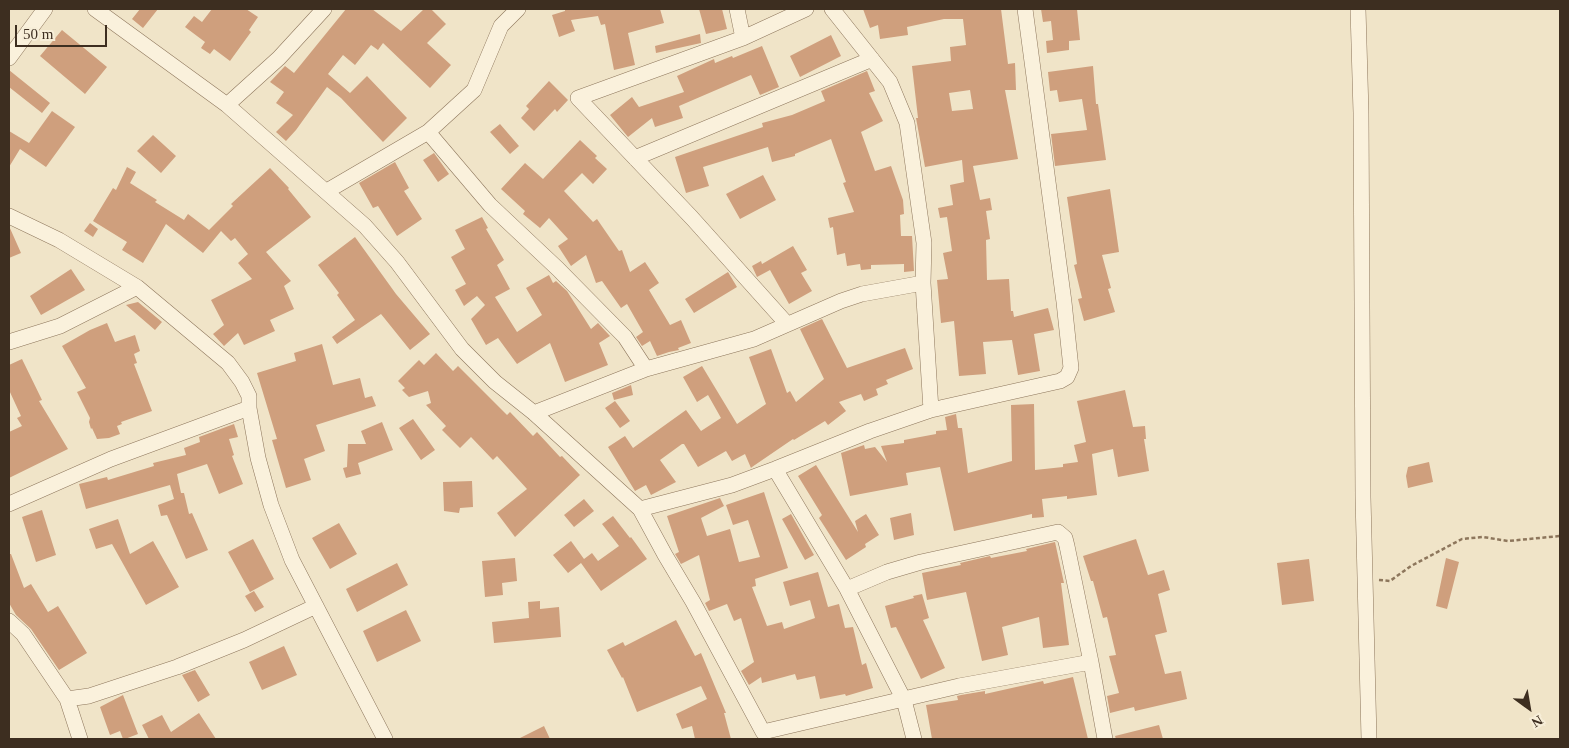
<!DOCTYPE html>
<html>
<head>
<meta charset="utf-8">
<style>
  body { margin:0 }
  #map { position:relative; width:1569px; height:748px; overflow:hidden; background:#f0e4c8; font-family:Georgia,serif }
  canvas { display:block }
  .frame { position:absolute; inset:0; border:10px solid #3d2e20; pointer-events:none }
  .north { position:absolute; left:1504px; top:683px; width:50px; height:50px; -webkit-text-stroke:4px #f7eed8; paint-order:stroke; rotate:148deg; font-size:14px; font-weight:700; line-height:20px; text-align:center; color:#3d2e20 }
  .north::after { content:''; display:block; margin:auto; width:18px; height:22px; background:#3d2e20; clip-path:polygon(50% 0,100% 100%,50% 72%,0 100%) }
  .scale { position:absolute; left:15px; top:25px; width:92px; height:22px; box-sizing:border-box; border:2px solid #3d2e20; border-top:0; padding-left:6px; font-size:15px; line-height:18px; white-space:nowrap; color:#3d2e20; -webkit-text-stroke:4px #f7eed8; paint-order:stroke }
</style>
</head>
<body>
<div id="map">
<canvas width="1569" height="748"></canvas>
<div class="frame"></div>
<div class="north">N</div>
<div class="scale">50 m</div>
</div>
<script>
const g = document.querySelector('canvas').getContext('2d');
g.lineJoin = 'round';
function fillPath(path, color) { g.fillStyle = color; g.fill(path, 'evenodd'); }
const shape = rows => new Path2D(rows.map(r => 'M' + r).join(''));
function stroke(path, color, width, dash) { g.strokeStyle = color; g.lineWidth = width; g.lineCap = dash ? 'butt' : 'round'; g.setLineDash(dash || []); g.stroke(path); }
const building = shape([
  [140,9,158,9,143,28,132,19],
  [212,9,246,9,258,17,249,30,251,32,230,61,214,49,210,54,201,48,205,42,185,27,194,16,202,22],
  [346,9,372,9,401,31,424,9,431,9,446,24,427,43,451,65,430,88,383,43,378,50,371,45,355,65,343,55,328,74,350,93,367,76,407,118,383,142,341,98,327,87,296,130,286,141,276,132,293,115,276,103,284,92,270,82,285,66,294,73],
  [565,9,660,9,664,23,628,33,635,65,614,70,605,24,601,25,598,16,571,20,575,31,559,37,552,15,565,11],
  [699,9,722,9,727,29,706,34],
  [863,9,1001,9,1008,64,1015,63,1016,90,1005,90,1018,159,973,166,980,200,990,198,992,210,986,211,990,239,986,240,987,280,1009,279,1011,311,1013,311,1014,317,1048,308,1054,330,1034,334,1040,371,1018,375,1012,340,983,342,986,374,959,376,954,321,941,323,937,280,948,279,943,253,952,251,947,217,940,218,938,208,953,205,950,185,964,182,962,160,925,167,916,118,918,118,912,66,951,61,950,47,966,45,963,19,944,19,907,27,908,35,880,39,878,25,870,28],
  [970,90,973,109,952,111,949,93],
  [1041,9,1077,9,1080,40,1069,41,1069,50,1047,53,1046,41,1053,40,1051,21,1043,22],
  [62,30,107,67,85,94,40,56],
  [700,34,701,43,656,53,655,46],
  [831,35,841,56,800,77,790,56],
  [762,46,779,87,760,95,751,75,679,106,683,118,655,127,652,118,628,137,610,115,632,97,639,107,684,92,677,76,714,59,715,63,732,56,733,58],
  [1093,66,1096,104,1098,104,1106,160,1055,166,1051,134,1087,130,1082,99,1059,102,1057,90,1050,91,1048,72],
  [9,70,50,103,42,113,9,87],
  [867,71,875,91,869,93,883,121,861,132,875,171,891,166,903,200,904,214,900,215,901,236,912,236,914,271,904,272,904,264,871,265,871,269,861,270,860,264,847,266,845,253,837,255,833,227,830,228,828,218,854,212,843,183,846,182,831,139,795,154,795,156,772,162,768,147,703,167,709,186,686,193,675,157,763,127,762,123,792,115,825,101,821,91],
  [549,81,568,100,557,112,555,109,534,131,521,118,529,109,526,106],
  [52,111,75,127,46,167,20,149,9,167,9,131,29,143],
  [500,124,519,146,510,154,490,132],
  [153,135,176,156,161,173,137,151],
  [580,140,597,156,595,158,607,169,593,184,582,173,564,191,593,222,597,219,619,251,622,250,630,272,645,262,659,283,649,290,670,325,681,320,691,343,678,348,679,350,669,352,657,356,650,341,642,346,636,337,643,332,627,304,621,308,602,281,596,283,586,255,571,266,558,246,568,239,549,218,540,228,523,214,525,211,501,189,525,163,543,179],
  [434,153,449,174,438,182,423,160],
  [395,162,409,188,404,191,422,219,397,236,378,206,373,208,359,183],
  [127,167,136,172,130,183,157,200,155,202,184,220,188,214,209,230,233,206,231,204,270,168,289,188,288,189,311,217,266,252,291,281,284,286,294,309,270,320,275,331,244,345,238,333,224,346,213,334,224,325,211,300,252,279,238,263,248,254,235,238,231,241,221,231,203,253,166,224,143,263,122,250,127,242,93,221,113,188,116,190],
  [763,175,776,200,740,219,726,194],
  [1110,189,1119,252,1102,255,1111,288,1108,289,1115,312,1084,321,1078,299,1082,298,1074,265,1077,264,1067,197],
  [482,217,488,228,486,229,504,260,497,265,510,289,495,297,517,332,542,315,526,288,549,275,553,283,556,281,567,291,591,329,598,323,610,336,599,343,608,365,565,382,550,343,517,364,498,338,486,345,471,319,485,305,477,296,464,306,455,290,466,284,451,257,465,249,455,230],
  [90,223,98,229,93,237,84,231],
  [9,226,21,253,9,258],
  [355,237,396,294,430,334,410,350,381,314,337,344,332,337,355,320,337,295,339,293,318,265],
  [793,246,807,270,801,273,812,291,789,304,770,270,757,277,752,266,761,261,762,264],
  [71,269,85,290,41,315,30,296],
  [728,272,737,287,694,313,685,299],
  [138,302,162,322,155,330,126,305],
  [822,319,847,368,905,348,913,369,886,380,888,384,876,389,878,395,864,401,861,394,839,402,846,411,828,425,825,421,794,440,793,439,752,467,751,468,745,454,732,461,726,451,698,467,684,444,682,444,660,460,676,482,651,495,646,485,635,491,608,447,625,436,633,448,686,410,701,431,721,418,708,395,697,402,683,377,702,366,737,424,766,404,749,357,771,349,787,393,790,391,796,402,824,379,800,329],
  [107,323,115,342,135,335,140,351,134,354,137,363,134,364,152,411,121,422,122,424,117,426,120,434,109,438,97,439,92,428,91,429,89,422,90,418,77,392,86,388,62,346,90,330],
  [322,344,333,385,360,378,365,398,372,396,376,406,316,425,325,451,304,459,311,480,286,488,272,440,277,439,257,373,296,361,294,353],
  [436,353,453,371,458,366,507,415,510,412,533,436,537,432,560,457,562,456,580,475,515,537,497,513,527,489,497,456,493,460,471,437,460,448,442,430,446,426,426,405,431,403,428,391,409,397,402,390,405,388,398,381,419,360,424,365],
  [22,359,42,400,39,401,68,449,9,478,9,432,22,426,17,418,21,416,9,390,9,365],
  [631,385,633,395,614,400,612,393],
  [1125,390,1133,427,1145,426,1146,439,1144,439,1149,471,1118,477,1113,449,1092,454,1097,495,1067,499,1067,496,1042,499,1044,517,1032,518,1032,514,954,531,940,467,906,473,908,485,850,496,841,453,864,445,865,449,875,447,887,462,881,446,904,443,904,440,936,434,936,431,947,430,945,417,956,414,958,428,962,428,968,473,1012,461,1011,405,1034,404,1035,470,1063,467,1063,464,1078,462,1074,445,1086,442,1077,401],
  [615,401,630,421,620,428,605,408],
  [413,419,435,450,421,460,399,428],
  [382,422,393,450,358,463,361,474,346,478,343,468,347,467,348,444,366,444,361,431],
  [234,424,238,437,229,439,234,455,232,456,243,484,219,494,207,464,177,474,181,493,184,493,189,514,192,513,208,550,186,559,167,515,161,516,158,505,174,499,170,485,86,509,79,484,107,477,108,480,154,466,153,463,186,455,184,448,200,442,199,437],
  [1429,462,1433,482,1408,488,1406,476,1408,467],
  [816,465,858,532,855,521,866,514,879,535,865,544,866,547,846,560,819,518,822,515,798,476],
  [472,481,473,507,460,508,459,513,444,511,443,482],
  [764,492,788,568,755,579,756,586,752,587,767,626,782,622,784,629,815,618,810,600,790,606,783,582,818,572,828,607,839,604,845,628,853,627,862,665,866,663,873,688,846,696,845,694,820,699,815,676,797,680,795,674,762,683,761,677,749,685,741,671,754,662,741,618,734,621,727,604,709,611,705,603,710,600,699,555,681,564,675,554,679,552,667,516,720,498,724,506,701,518,707,536,730,529,739,562,760,557,748,520,733,525,726,505],
  [584,499,594,511,574,527,564,515],
  [42,510,56,555,36,562,22,517],
  [911,513,914,535,894,540,890,518],
  [791,514,814,555,805,560,782,519],
  [613,516,630,538,631,537,647,559,601,591,581,563,568,573,553,555,571,541,584,559,592,553,598,561,619,546,602,524],
  [118,519,130,554,153,541,179,587,146,605,112,544,96,549,89,529],
  [339,523,357,554,330,569,312,538],
  [253,539,274,579,250,592,228,552],
  [1136,539,1148,575,1164,570,1170,590,1158,594,1167,632,1155,635,1165,674,1181,671,1187,699,1135,711,1134,707,1110,713,1107,696,1119,693,1109,656,1116,655,1107,617,1103,618,1093,581,1091,581,1083,556],
  [1055,542,1064,583,1061,583,1069,645,1043,648,1039,617,1002,627,1008,655,982,661,966,592,927,600,922,573,961,565,960,563,990,556,991,558,1027,551,1026,549],
  [9,554,11,554,24,588,31,584,48,612,58,606,87,653,59,670,31,629,16,615,9,603],
  [515,558,517,581,502,583,503,595,485,597,482,561],
  [1446,558,1459,562,1447,609,1436,606],
  [1309,559,1314,601,1282,605,1277,563],
  [397,563,408,585,357,612,346,589],
  [254,591,264,607,255,612,245,596],
  [922,594,929,618,923,620,945,668,921,679,896,627,891,628,885,606,914,598,913,596],
  [540,601,540,609,559,607,561,637,494,643,492,622,529,618,528,602],
  [406,610,421,641,377,662,363,631],
  [676,620,695,656,701,653,726,713,724,713,731,739,695,739,692,726,682,729,676,714,707,699,701,686,637,712,623,677,622,678,607,650,623,642,625,646],
  [284,646,297,675,262,690,249,662],
  [195,670,210,695,198,702,182,675],
  [1073,677,1088,739,932,739,926,705,958,700,957,696,961,695,985,691,985,694,1043,681,1044,684],
  [123,695,138,734,125,739,123,739,120,731,110,735,100,707],
  [199,713,216,739,149,739,142,725,162,715,171,732],
  [1159,725,1163,739,1116,739,1115,736],
  [544,726,550,739,518,739]
]);
const path = shape([
  [1379,580,1390,581,1411,566,1462,539,1483,537,1508,541,1560,536]
]);
const minor = shape([
  [95,9,227,105,365,226,397,262,462,349,495,382,534,413,640,509,665,555,693,602,763,732,959,686,1091,662],
  [737,9,743,38],
  [832,9,890,82,907,123,924,243,923,283,931,410],
  [1358,9,1361,113,1363,497,1369,739],
  [9,58,45,9],
  [227,105,279,58,324,9],
  [428,132,490,205,558,269,625,337,646,369],
  [635,158,872,59],
  [327,191,428,132,474,90,501,26,518,9],
  [9,216,59,240,137,287,228,363,242,382,249,396,249,408,258,458,271,505,292,560,385,739],
  [787,324,692,218,578,98,743,38,806,9],
  [9,342,60,326,137,287],
  [534,413,646,369,754,339,841,301,862,294,923,283],
  [775,469,847,589,904,700,914,739],
  [9,504,111,459,249,408],
  [640,509,732,485,775,469,870,431,931,410,1060,381,1067,377,1071,368,1064,302,1025,9],
  [847,589,887,572,921,562,1058,532,1065,538,1067,546,1091,662,1105,739],
  [9,621,23,634,67,699,80,739],
  [67,699,89,696,177,667,244,640,316,606]
]);
fillPath(building, '#cf9f7d');
stroke(minor, '#8d765c', 16);
stroke(path, '#8d765c', 2.5, [4, 2.5]);
stroke(minor, '#faf1dc', 15);
</script>
</body>
</html>
